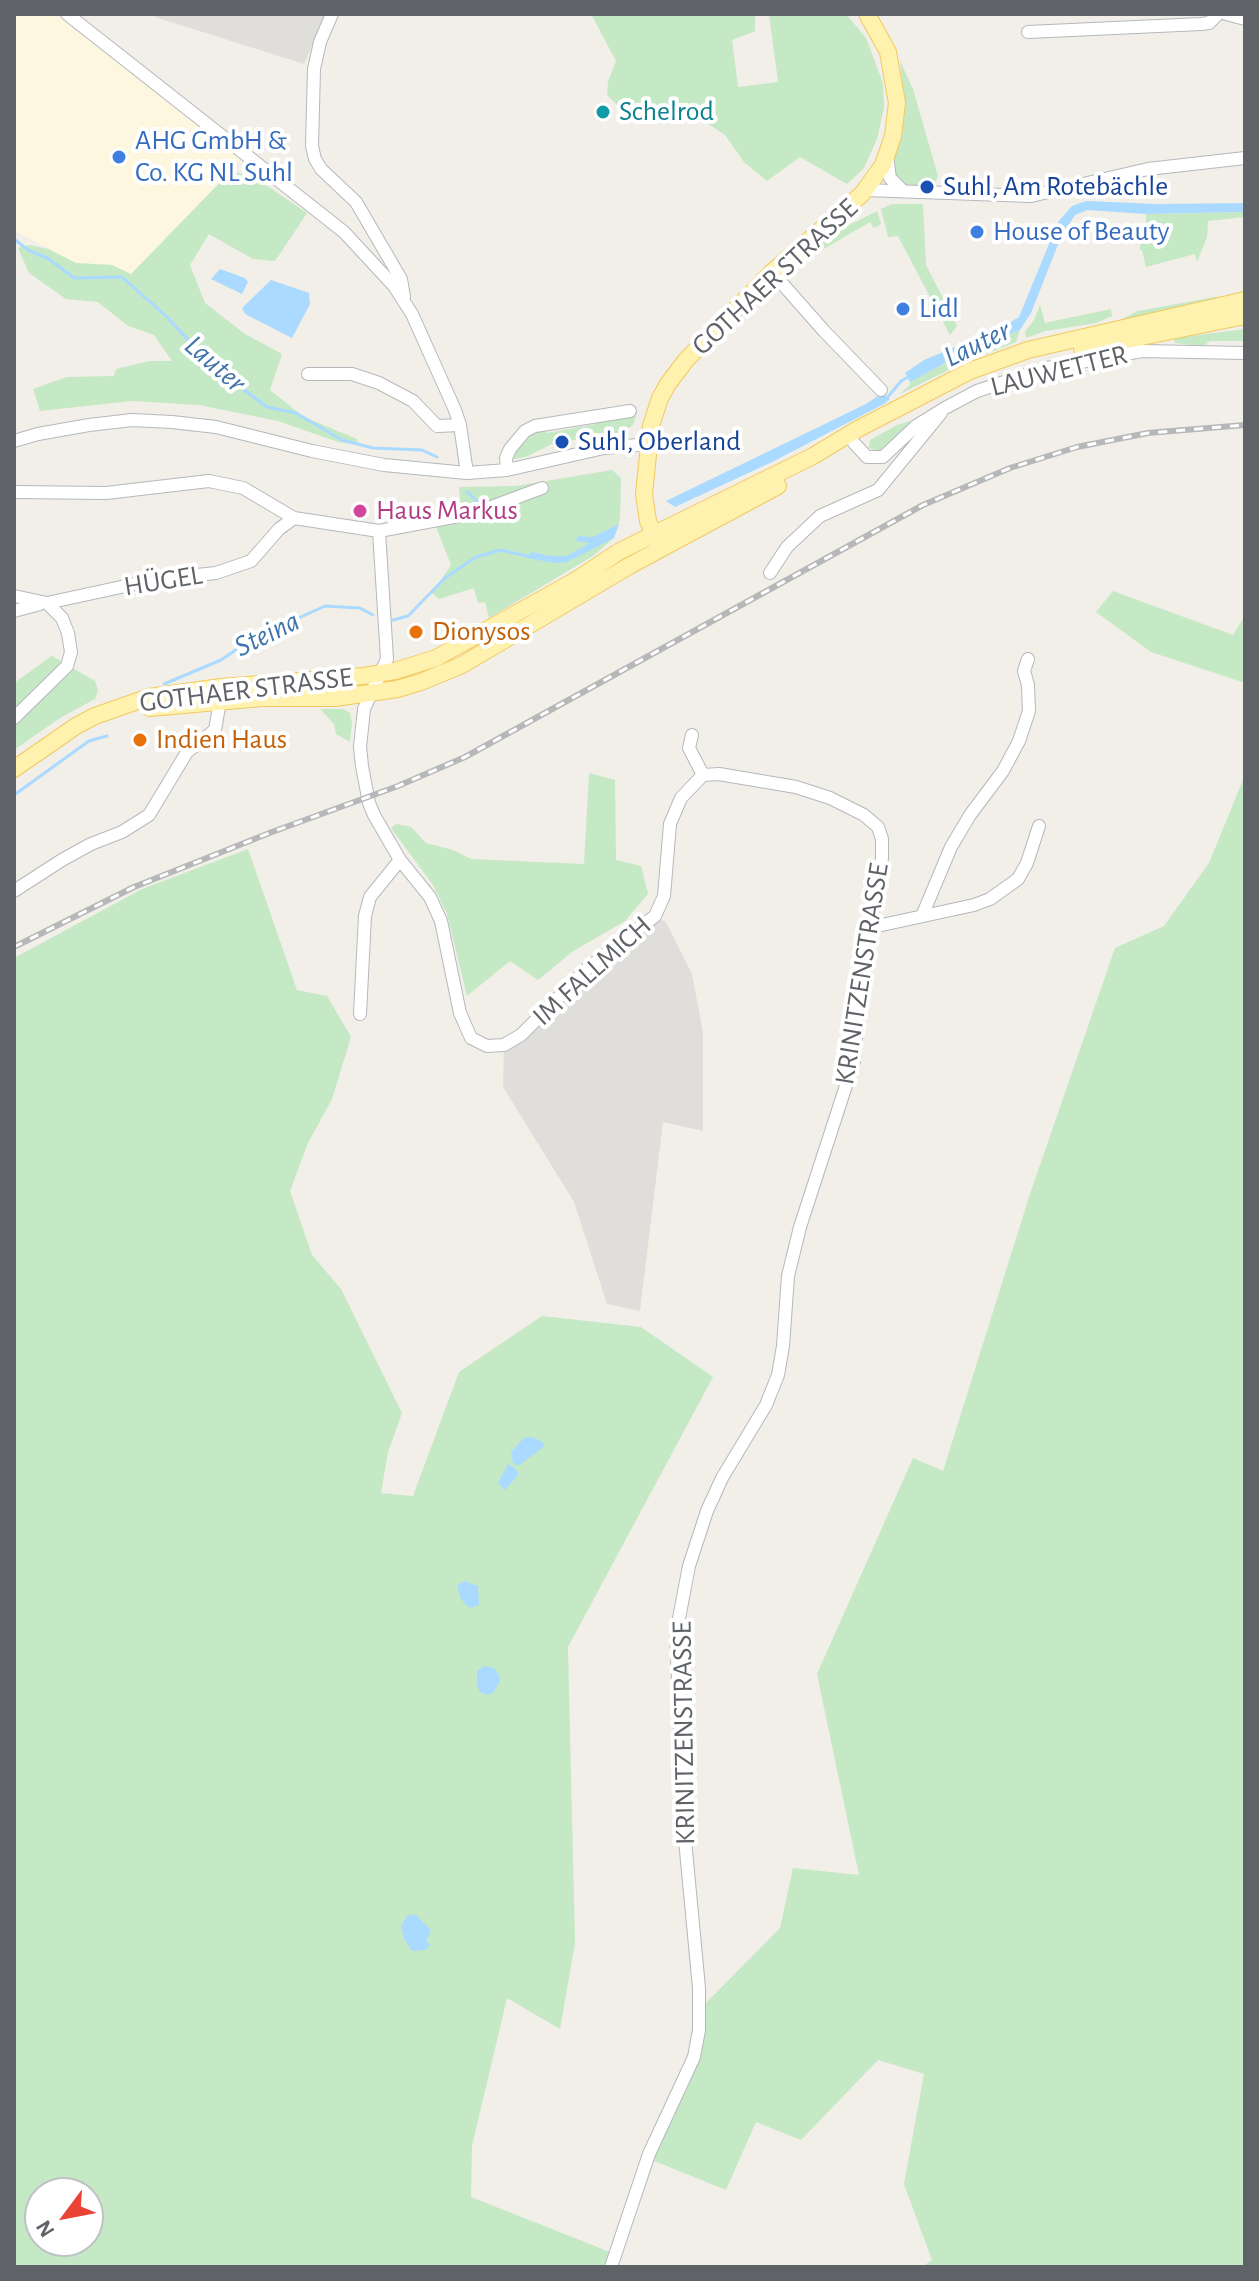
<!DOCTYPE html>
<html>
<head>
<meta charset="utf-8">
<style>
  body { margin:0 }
  #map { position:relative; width:1259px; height:2281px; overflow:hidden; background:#f1efe8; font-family:"Alegreya Sans",sans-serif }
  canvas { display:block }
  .frame { position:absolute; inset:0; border:16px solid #5f6368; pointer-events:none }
  .north { position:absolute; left:24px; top:2177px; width:80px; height:80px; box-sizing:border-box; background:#fff; border:2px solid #bfc1c3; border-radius:50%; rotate:238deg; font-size:22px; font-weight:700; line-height:32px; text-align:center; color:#5f6368 }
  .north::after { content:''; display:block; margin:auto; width:28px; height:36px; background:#ea4335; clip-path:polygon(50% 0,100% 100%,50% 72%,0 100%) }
</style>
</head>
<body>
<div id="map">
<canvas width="1259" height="2281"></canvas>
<div class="frame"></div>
<div class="north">N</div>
</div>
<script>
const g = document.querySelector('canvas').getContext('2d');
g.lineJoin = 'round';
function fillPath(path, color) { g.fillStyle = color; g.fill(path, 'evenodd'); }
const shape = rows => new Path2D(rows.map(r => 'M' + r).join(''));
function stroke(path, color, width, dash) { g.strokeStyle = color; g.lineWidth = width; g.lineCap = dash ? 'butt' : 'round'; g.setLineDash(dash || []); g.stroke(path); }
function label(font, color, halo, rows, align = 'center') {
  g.font = font + ' "Alegreya Sans",sans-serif'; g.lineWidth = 8; g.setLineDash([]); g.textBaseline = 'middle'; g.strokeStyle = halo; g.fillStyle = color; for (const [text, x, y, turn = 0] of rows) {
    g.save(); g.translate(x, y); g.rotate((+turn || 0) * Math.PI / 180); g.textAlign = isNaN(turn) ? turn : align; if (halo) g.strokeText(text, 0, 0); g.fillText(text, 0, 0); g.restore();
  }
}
const commercial = shape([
  [14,14,56,14,242,159,131,275,112,265,76,263,14,230]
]);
const industrial = shape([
  [155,14,327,14,304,64,155,17],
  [655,916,666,922,692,974,703,1033,703,1131,663,1122,640,1311,607,1304,574,1202,503,1087,504,1045]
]);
const green = shape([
  [591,14,755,14,755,31,732,40,738,87,778,82,769,14,846,14,866,38,883,83,884,108,877,139,864,168,847,184,800,157,767,181,744,162,725,135,695,115,668,124,634,121,607,95,608,82,616,61],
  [900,61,913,89,938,176,936,181,922,180,919,186,906,185,894,178,892,162,905,107],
  [232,170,269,187,307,213,275,261,253,259,209,234,190,265,205,303,245,334,282,354,270,390,304,417,357,439,357,445,338,442,278,421,199,405,132,401,40,411,33,389,67,377,114,376,116,369,150,361,172,361,154,335,128,326,98,302,66,299,29,273,18,248,30,245,48,249,76,263,112,265,131,274],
  [892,204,923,204,926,265,957,326,950,335,898,236,888,237,881,209],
  [877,211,881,224,874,228,870,222,800,263,808,253,833,233],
  [1245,212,1245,217,1208,221,1207,237,1197,262,1195,254,1146,267,1142,250,1140,250,1140,229,1146,229,1146,214],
  [1215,297,1225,299,1022,347,1043,338,1110,325,1138,311],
  [1040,305,1045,323,1111,309,1112,316,1096,323,1045,331,1026,338,1025,332,1034,320],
  [1245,329,1245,341,1210,341,1203,346,1175,343,1174,338],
  [1020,330,1016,342,963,363,900,394,910,385,910,382,930,370],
  [630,413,636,416,633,425,622,432,567,441,566,437,526,457,513,459,512,454,529,434,543,427,547,433,596,424,596,418],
  [914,420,879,451,869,448,870,440,897,425],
  [612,470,621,478,620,519,614,538,593,556,489,618,485,602,478,603,474,588,439,599,432,593,451,565,435,524,462,519,459,487,516,486],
  [1113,591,1233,635,1245,615,1245,683,1151,652,1096,612],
  [52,656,95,681,98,690,95,699,60,718,14,750,14,683],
  [320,709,343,709,350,713,352,723,350,742,336,734,334,724],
  [589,773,615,780,616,860,641,866,648,894,625,921,572,952,538,980,510,961,467,996,447,914,433,885,391,828,396,824,411,827,426,843,453,850,471,859,584,864],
  [1245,775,1245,2267,922,2267,932,2260,904,2184,924,2074,878,2060,801,2140,756,2122,726,2190,652,2160,675,2106,704,2005,780,1928,793,1868,859,1875,817,1674,913,1458,943,1471,1030,1194,1115,948,1164,926,1209,863],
  [248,849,297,990,327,996,351,1037,332,1099,308,1143,290,1191,312,1255,341,1289,402,1413,388,1452,381,1493,413,1496,459,1372,542,1316,641,1327,713,1377,568,1647,575,1943,560,2029,507,1998,472,2146,471,2197,610,2252,606,2267,14,2267,14,958,142,889],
  [40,2193,88,2193,88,2241,40,2241]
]);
const water = shape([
  [1086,201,1157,204,1245,203,1245,212,1146,214,1087,210,1075,215,1061,237,1031,313,1020,330,952,359,910,382,905,373,924,360,999,329,1019,317,1058,222,1072,206],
  [220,269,245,278,248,282,242,294,211,279],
  [271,280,309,293,310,304,292,338,245,314,242,308],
  [882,393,890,399,884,404,772,462,675,507,666,501,866,404],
  [619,524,614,538,567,562,554,563,528,558,531,552,552,556,567,556,590,543,576,541,578,536,593,537],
  [530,1437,540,1440,545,1446,518,1466,513,1463,511,1452,524,1438],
  [508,1464,514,1467,519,1474,505,1490,498,1483],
  [464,1581,478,1586,479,1605,469,1608,461,1599,457,1585],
  [484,1666,494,1668,499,1675,500,1681,493,1693,488,1695,480,1692,477,1685,477,1671],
  [415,1914,431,1930,426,1942,431,1945,425,1950,412,1951,404,1939,401,1926,407,1916]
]);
const stream = shape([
  [14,239,28,250,49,259,74,278,122,277,167,317,211,365,267,407,296,413,342,440,373,448,422,450,437,457],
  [887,398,901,381,910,376],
  [467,492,477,501],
  [393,620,408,616,445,578,476,557,501,550,531,557],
  [164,684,221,660,250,640,325,606,360,608,373,615],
  [14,795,89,741,107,736]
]);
const minor = shape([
  [67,14,344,232,394,286,412,314,455,410,460,425,467,473],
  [332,14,320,42,314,69,312,146,315,159,321,169,356,202,401,279,404,297],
  [1226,14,1245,19],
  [1028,32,1201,24,1209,23,1218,14],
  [887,156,890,178,903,191],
  [865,190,1031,196,1148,169,1245,158],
  [772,272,824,331,881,390],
  [308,374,352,374,379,383,413,401,437,426,460,425],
  [14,441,38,434,89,425,132,420,172,422,216,427,312,451,384,465,467,473,507,470,604,448,648,444],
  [854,443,867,457,883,457,916,426,945,408,977,391,1047,368,1142,351,1245,353],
  [507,470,506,458,510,449,525,431,535,426,630,411],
  [14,492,106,493,209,481,243,488,294,518,379,531,475,513,542,488],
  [379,531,387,659,364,709,360,747,362,766,369,803,374,815,400,860,430,897,441,921,460,1013,471,1038,487,1046,504,1045,521,1035,587,969,655,916,664,896,670,824,681,798,703,775],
  [770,573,787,547,820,516,878,490,941,413],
  [14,596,47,603,158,579,216,573,251,561,279,529,294,518],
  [14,611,40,604],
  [14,718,67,666,71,652,68,633,62,618,47,603],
  [692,735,689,748,703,775],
  [14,891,62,860,91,844,122,832,149,815,187,752,215,730,221,695],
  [922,916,951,847,970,815,1003,771,1019,741,1029,711,1028,685,1024,671,1028,659],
  [868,928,974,905,990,899,1018,879,1027,863,1039,826],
  [360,1014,365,916,370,897,400,860],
  [611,2267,649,2154,694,2057,699,2030,699,1988,685,1840,676,1634,689,1566,707,1511,722,1478,766,1405,778,1375,783,1346,788,1276,800,1227,854,1061,861,977,882,858,882,839,878,827,864,815,830,798,796,787,719,774,703,775]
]);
const major = shape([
  [1082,349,1245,316],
  [658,544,648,521,644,494,651,426,660,398,668,384,686,360,772,272,862,194,883,165,893,136,897,103,888,52,867,14],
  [150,708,262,698,335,698,397,689,421,682,462,665,629,566,778,486],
  [14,769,76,726,95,716,149,697,221,687,363,676,395,671,436,658,576,580,620,551,813,456,856,430,970,371,1028,350,1245,300]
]);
const rail = shape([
  [14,947,134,887,272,832,398,786,465,757,923,505,1010,468,1077,447,1148,433,1245,425]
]);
const markers = [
  [603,112,8,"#0f9aa8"],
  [119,157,8,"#3f7fe0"],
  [927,187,8,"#1a4fb4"],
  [977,232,8,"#3f7fe0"],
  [903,309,8,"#3f7fe0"],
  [562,442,8,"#1a4fb4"],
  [360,511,8,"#d1479c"],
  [416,632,8,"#e8710a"],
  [140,740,8,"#e8710a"]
];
const cultureNames = [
  ["Schelrod",619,112]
];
const shopNames = [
  ["AHG GmbH &",135,141],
  ["Co. KG NL Suhl",135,173],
  ["House of Beauty",993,232],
  ["Lidl",919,309]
];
const transitNames = [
  ["Suhl, Am Rotebächle",943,187],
  ["Suhl, Oberland",578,442]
];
const streetNames = [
  ["GOTHAER STRASSE",775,277,-43],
  ["LAUWETTER",1059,371,-14],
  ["HÜGEL",163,581,-9],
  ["GOTHAER STRASSE",246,690,-7],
  ["IM FALLMICH",592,971,-42],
  ["KRINITZENSTRASSE",862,974,-81],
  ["KRINITZENSTRASSE",684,1733,-91]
];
const hotelNames = [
  ["Haus Markus",376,511]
];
const foodNames = [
  ["Dionysos",432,632],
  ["Indien Haus",156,740]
];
const waterNames = [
  ["Lauter",977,344,-26],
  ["Lauter",215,364,41],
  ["Steina",267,634,-26]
];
fillPath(commercial, '#fef7e0');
fillPath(industrial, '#e0deda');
fillPath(green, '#c5e8c5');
fillPath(water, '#aadaff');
stroke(stream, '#aadaff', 3);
stroke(minor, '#b5b8bc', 14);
stroke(major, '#f2c960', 18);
stroke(minor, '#fff', 12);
stroke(major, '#fff2af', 16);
stroke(rail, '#b6b7b8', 6);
stroke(rail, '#fff', 3, [9]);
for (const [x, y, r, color] of markers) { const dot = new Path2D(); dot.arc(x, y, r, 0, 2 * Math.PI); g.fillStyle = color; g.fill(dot); stroke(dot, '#fff', 3); }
label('28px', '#0d838f', '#fff', cultureNames, 'left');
label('28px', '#366cbe', '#fff', shopNames, 'left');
label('28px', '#164399', '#fff', transitNames, 'left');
label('28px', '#5f6368', '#fff', streetNames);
label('28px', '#b23c85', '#fff', hotelNames, 'left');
label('28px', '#c56008', '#fff', foodNames, 'left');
label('italic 30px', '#4174aa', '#fff', waterNames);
</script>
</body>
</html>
